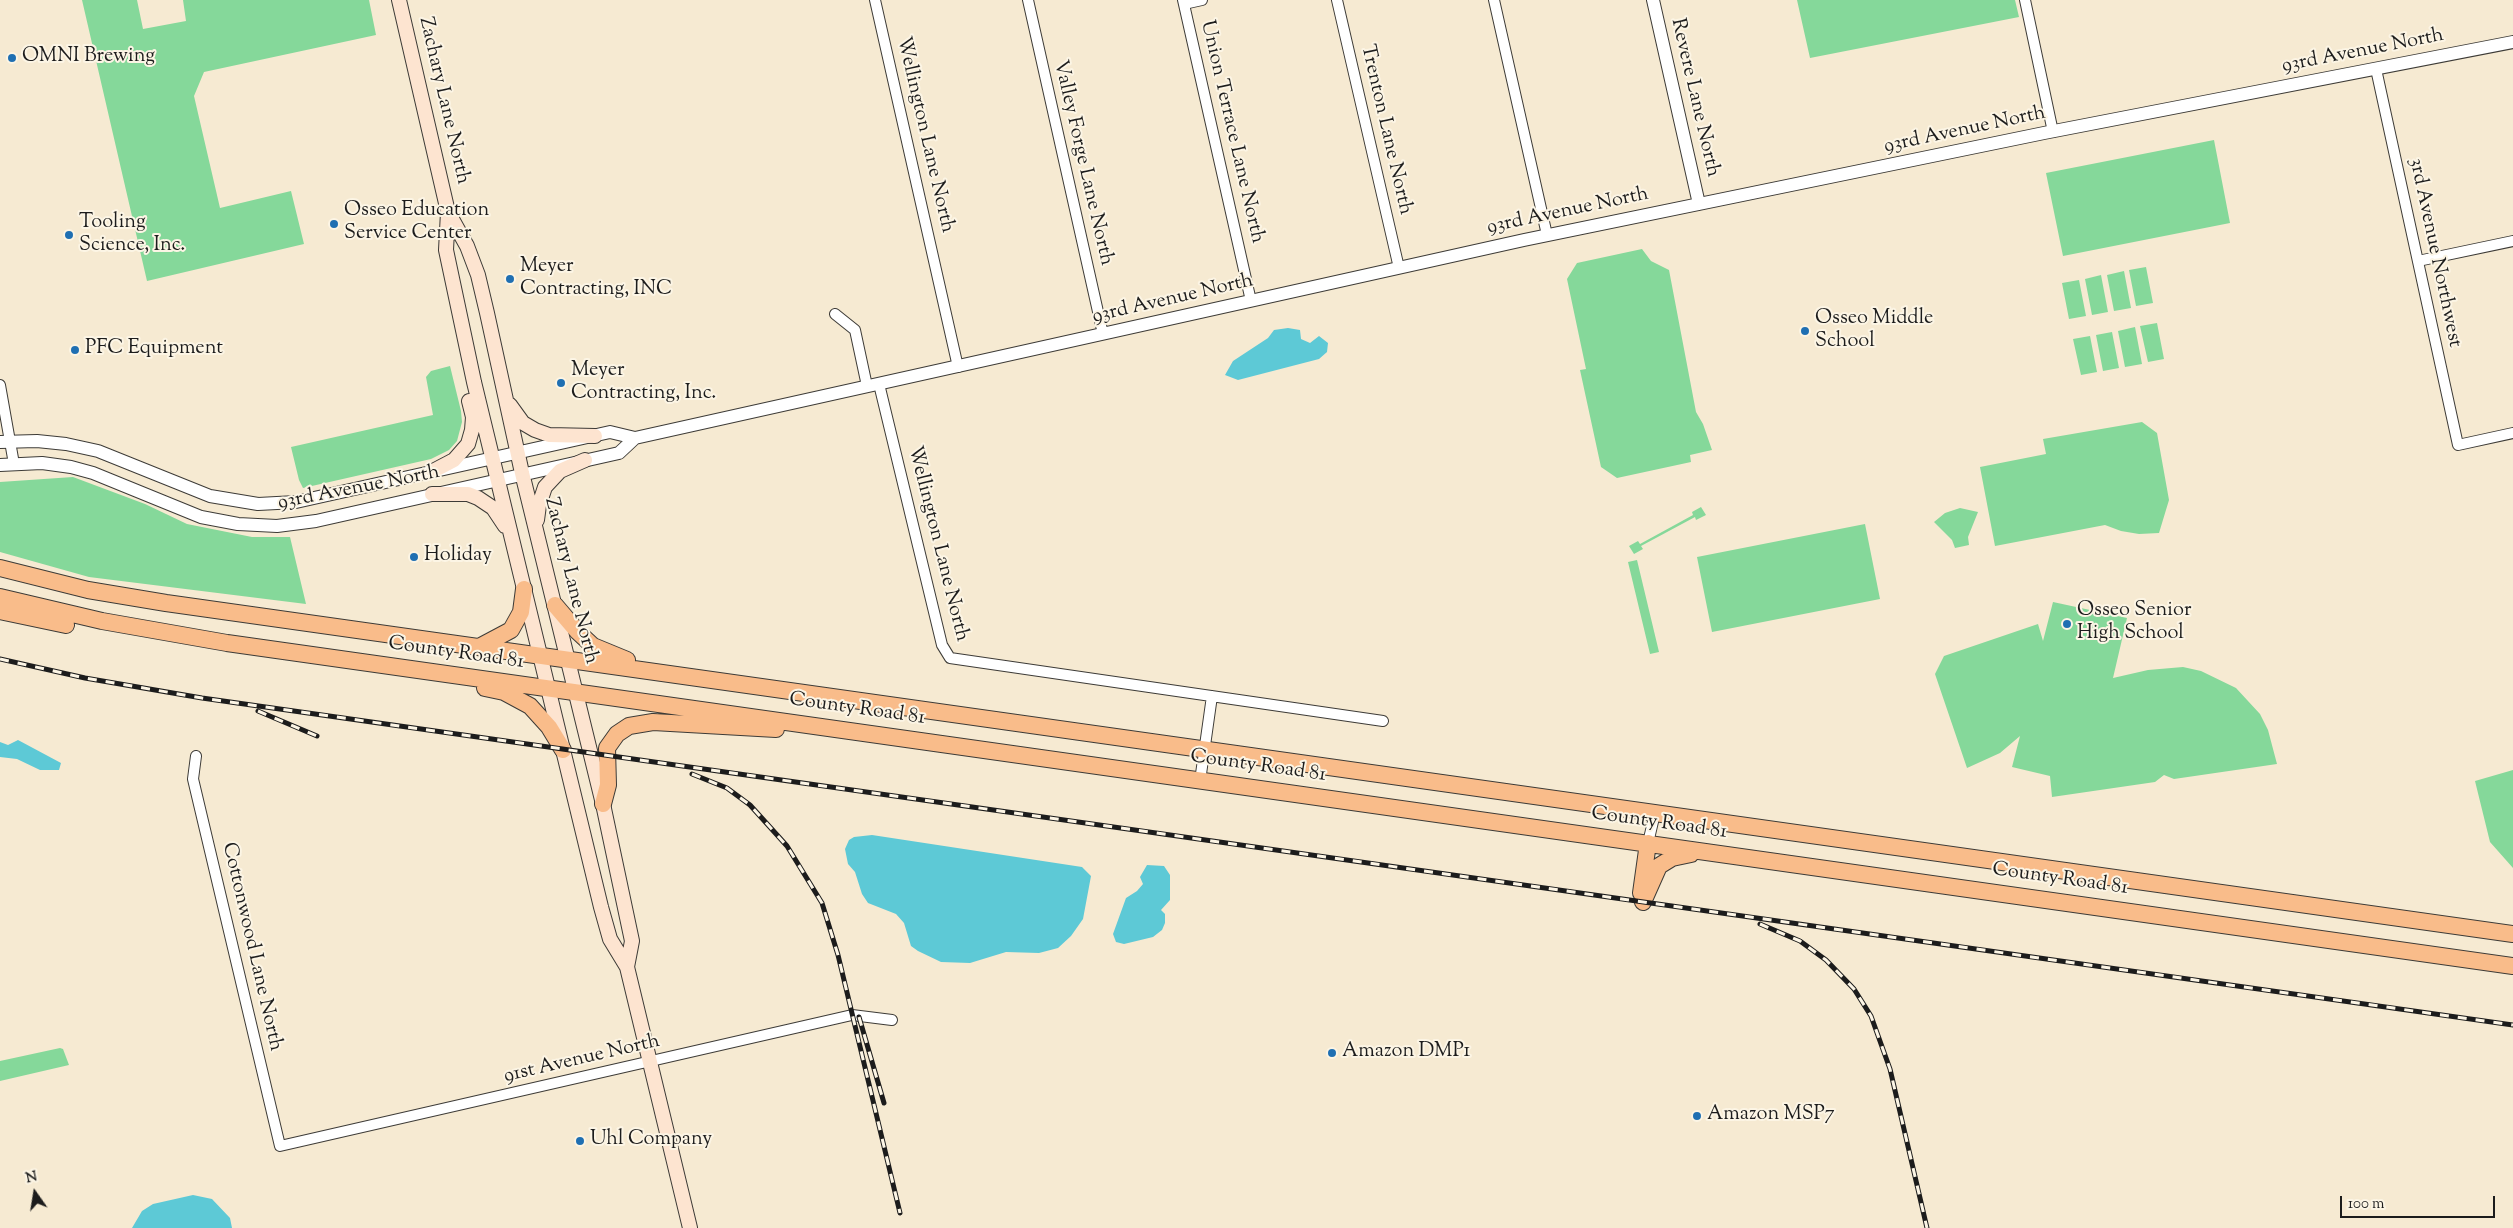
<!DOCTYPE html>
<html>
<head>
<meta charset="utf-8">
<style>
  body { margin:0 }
  #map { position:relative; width:2513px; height:1228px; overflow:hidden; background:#f6ead2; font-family:"Sorts Mill Goudy",serif }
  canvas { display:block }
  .north { position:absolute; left:10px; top:1168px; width:50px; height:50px; -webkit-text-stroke:4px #fcf5e5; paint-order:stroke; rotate:347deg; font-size:14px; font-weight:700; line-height:20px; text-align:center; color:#1c1c1c }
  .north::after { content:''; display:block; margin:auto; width:18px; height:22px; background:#1c1c1c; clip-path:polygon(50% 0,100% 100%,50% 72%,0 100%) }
  .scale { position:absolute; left:2340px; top:1196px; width:155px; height:22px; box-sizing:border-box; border:2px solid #1c1c1c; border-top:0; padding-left:6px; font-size:15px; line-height:18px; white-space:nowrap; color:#1c1c1c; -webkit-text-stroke:4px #fcf5e5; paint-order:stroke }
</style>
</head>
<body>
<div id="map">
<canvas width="2513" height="1228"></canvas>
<div class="north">N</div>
<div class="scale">100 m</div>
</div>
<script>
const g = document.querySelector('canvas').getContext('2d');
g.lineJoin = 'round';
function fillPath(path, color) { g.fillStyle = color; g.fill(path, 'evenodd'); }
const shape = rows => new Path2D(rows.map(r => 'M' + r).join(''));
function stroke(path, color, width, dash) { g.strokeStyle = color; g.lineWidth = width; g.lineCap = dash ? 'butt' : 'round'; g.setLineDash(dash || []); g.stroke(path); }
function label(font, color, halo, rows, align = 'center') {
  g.font = font + ' "Sorts Mill Goudy",serif'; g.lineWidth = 4; g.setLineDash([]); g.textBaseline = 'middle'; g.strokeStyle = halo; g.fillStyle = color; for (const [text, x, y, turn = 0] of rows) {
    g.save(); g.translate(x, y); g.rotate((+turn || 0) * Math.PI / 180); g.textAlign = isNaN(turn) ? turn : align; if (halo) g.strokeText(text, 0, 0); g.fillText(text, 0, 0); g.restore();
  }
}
const green = shape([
  [82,0,137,0,143,29,186,21,183,0,369,0,376,35,204,72,194,96,220,208,291,191,304,244,147,281],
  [1797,0,2015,0,2019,17,1810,58],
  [2214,140,2230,223,2063,256,2046,173],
  [1642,249,1651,261,1669,270,1696,412,1703,424,1712,450,1690,455,1691,462,1617,478,1601,467,1580,370,1586,369,1567,279,1577,263],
  [2146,267,2153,303,2136,306,2129,270],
  [2124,271,2131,308,2114,311,2107,275],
  [2101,275,2108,312,2092,315,2085,279],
  [2079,280,2086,316,2069,319,2062,283],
  [2157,323,2164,359,2148,362,2140,326],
  [2135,327,2142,364,2125,367,2118,331],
  [2112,332,2119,368,2103,371,2096,335],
  [2090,336,2097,372,2081,375,2073,339],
  [450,366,461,411,462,422,457,441,449,450,431,459,303,488,299,480,291,447,433,415,426,377,431,371],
  [2142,422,2157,433,2169,500,2159,533,2139,534,2121,531,2105,525,1995,546,1980,467,2046,454,2043,439],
  [73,477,145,504,187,524,252,537,290,537,306,604,89,577,0,552,0,482],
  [1701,507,1706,515,1696,520,1695,517,1641,546,1643,549,1634,554,1629,546,1638,541,1640,544,1693,515,1692,512],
  [1960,508,1978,512,1968,537,1969,545,1955,548,1952,540,1934,522,1945,513],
  [1865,524,1880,599,1712,632,1697,557],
  [1637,560,1659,652,1650,654,1628,562],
  [2053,602,2127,618,2113,678,2148,670,2183,667,2201,671,2236,688,2260,714,2268,730,2277,764,2174,779,2164,775,2155,782,2052,797,2050,776,2012,767,2020,736,2000,753,1967,768,1935,674,1944,656,2038,624,2043,641],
  [2513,770,2513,868,2490,842,2475,781],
  [60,1048,63,1049,69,1065,0,1081,0,1061]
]);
const water = shape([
  [1288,328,1300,330,1301,339,1310,343,1319,336,1328,343,1327,352,1319,359,1238,380,1225,375,1233,361,1268,338,1274,330],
  [18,740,61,763,59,770,40,770,17,759,0,757,0,742,8,745],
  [872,835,1082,867,1091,876,1083,919,1071,936,1058,948,1039,953,1006,952,970,963,941,962,918,951,911,946,904,923,896,914,868,903,862,894,855,872,848,864,845,849,849,840,854,837],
  [1147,865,1164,866,1170,875,1170,900,1161,910,1165,914,1165,923,1162,930,1153,937,1124,944,1116,942,1113,934,1126,898,1137,891,1143,884,1140,877],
  [193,1195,212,1199,230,1218,232,1228,132,1228,142,1211,153,1204]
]);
const minor = shape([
  [875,0,958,367],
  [1028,0,1103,334],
  [1183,0,1251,301],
  [1337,0,1399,268],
  [1494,0,1547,235],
  [2025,0,2053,132],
  [1184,4,1202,0],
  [2376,69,2458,445,2513,433],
  [2418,261,2513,241],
  [835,314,855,330,867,386],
  [879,384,942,645,950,658,1383,721],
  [0,385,14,464],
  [196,756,193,779,280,1146,852,1015,892,1020],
  [1200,781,1212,696],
  [1648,843,1655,813]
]);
const tertiary = shape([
  [1653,0,1699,204],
  [0,442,37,441,66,444,98,451,210,496,258,504,296,502,610,432,635,438,1524,240,2044,133,2513,42],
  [0,465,42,463,71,467,93,473,201,517,238,524,277,526,316,521,619,453,635,438]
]);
const secondary = shape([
  [399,0,448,212,446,250,474,382,601,907,610,939,627,967,690,1228],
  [448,212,467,246,478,275,487,313,522,473,603,804,632,941,627,967],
  [510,405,523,423,535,430,549,435,595,436],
  [433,471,454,460,468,444,472,430,473,417,469,401],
  [432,494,468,494,478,498,493,508,505,526],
  [537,520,539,505,545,487,560,471,585,460]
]);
const trunk = shape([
  [0,568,88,590,166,603,2513,934],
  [0,597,102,621,227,643,2513,966],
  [555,605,578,632,593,646,627,660],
  [0,611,66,625],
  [479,647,511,630,521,612,524,589],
  [485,688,504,692,530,706,549,727,563,750],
  [603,804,608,785,607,748,617,734,629,726,653,722,776,729],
  [1641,893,1648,843],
  [1643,902,1659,866,1672,858,1691,854]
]);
const rail = shape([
  [0,659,85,678,202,698,2513,1025],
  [258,711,317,736],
  [692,774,727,788,750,805,787,846,822,903,838,955,900,1213],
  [1760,924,1800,941,1826,960,1854,989,1871,1016,1890,1069,1927,1228],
  [859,1017,884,1103]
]);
const markers = [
  [12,58,5,"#1f6fb2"],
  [334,224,5,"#1f6fb2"],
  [69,235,5,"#1f6fb2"],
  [510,279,5,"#1f6fb2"],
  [1805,331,5,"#1f6fb2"],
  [75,350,5,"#1f6fb2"],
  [561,383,5,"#1f6fb2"],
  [414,557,5,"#1f6fb2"],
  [2067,624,5,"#1f6fb2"],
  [1332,1053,5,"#1f6fb2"],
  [1697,1116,5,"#1f6fb2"],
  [580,1141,5,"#1f6fb2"]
];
const streetNames = [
  ["93rd Avenue North",2363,52,-11],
  ["Revere Lane North",1694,98,77],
  ["Zachary Lane North",443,101,77],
  ["Trenton Lane North",1385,130,77],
  ["93rd Avenue North",1965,131,-12],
  ["Union Terrace Lane North",1231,132,77],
  ["Wellington Lane North",924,135,77],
  ["Valley Forge Lane North",1082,163,77],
  ["93rd Avenue North",1568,212,-12],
  ["3rd Avenue Northwest",2434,253,78],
  ["93rd Avenue North",1173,300,-13],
  ["93rd Avenue North",359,489,-11],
  ["Wellington Lane North",937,544,76],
  ["Zachary Lane North",570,581,76],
  ["County Road 81",456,654,8],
  ["County Road 81",857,710,8],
  ["County Road 81",1258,767,8],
  ["County Road 81",1659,824,8],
  ["County Road 81",2060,880,8],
  ["Cottonwood Lane North",251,947,77],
  ["91st Avenue North",582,1060,-13]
];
const poiNames = [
  ["OMNI Brewing",22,58],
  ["Osseo Education",344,212],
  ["Service Center",344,235],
  ["Tooling",79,224],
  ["Science, Inc.",79,247],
  ["Meyer",520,268],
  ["Contracting, INC",520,291],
  ["Osseo Middle",1815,320],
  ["School",1815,343],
  ["PFC Equipment",85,350],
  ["Meyer",571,372],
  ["Contracting, Inc.",571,395],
  ["Holiday",424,557],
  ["Osseo Senior",2077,612],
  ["High School",2077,635],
  ["Amazon DMP1",1342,1053],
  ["Amazon MSP7",1707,1116],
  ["Uhl Company",590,1141]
];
fillPath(green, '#85d89a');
fillPath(water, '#5dc9d6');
stroke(minor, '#3d3b37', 12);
stroke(tertiary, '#3d3b37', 14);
stroke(secondary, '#3d3b37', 16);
stroke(trunk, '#3d3b37', 18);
stroke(minor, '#fff', 10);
stroke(tertiary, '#fff', 12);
stroke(secondary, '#fde4d0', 14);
stroke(trunk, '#f9bc8a', 16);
stroke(rail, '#1c1c1c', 5);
stroke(rail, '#fcf5e5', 3, [9]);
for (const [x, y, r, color] of markers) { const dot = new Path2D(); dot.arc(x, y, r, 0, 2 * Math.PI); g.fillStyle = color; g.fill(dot); stroke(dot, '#fcf5e5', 2); }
label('20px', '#1c1c1c', '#fcf5e5', streetNames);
label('20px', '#1c1c1c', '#fcf5e5', poiNames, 'left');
</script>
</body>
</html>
